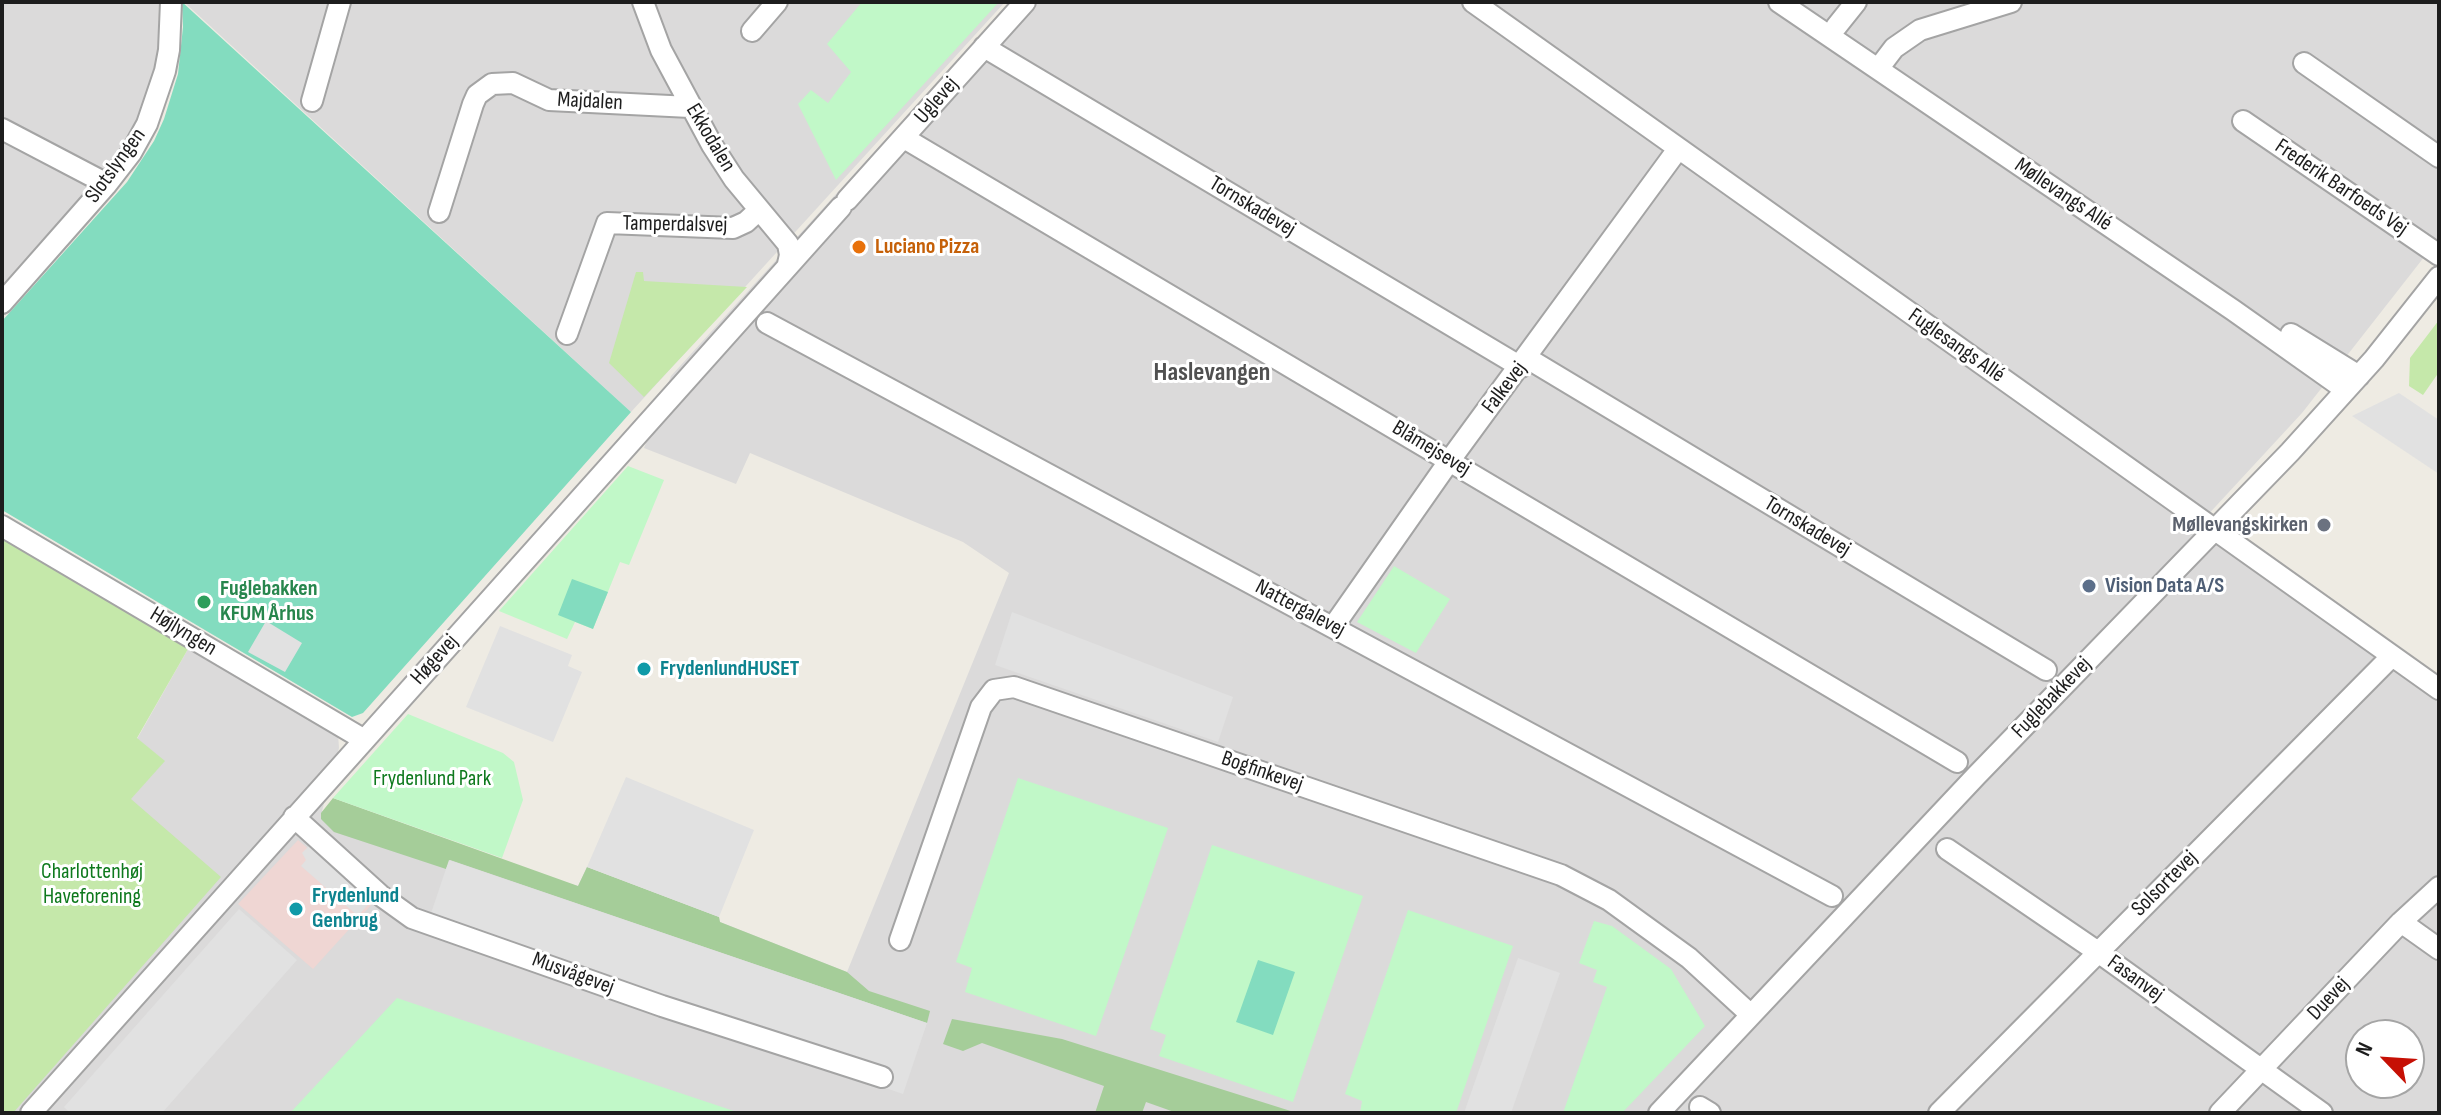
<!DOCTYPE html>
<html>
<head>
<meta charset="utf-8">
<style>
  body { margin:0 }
  #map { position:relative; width:2441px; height:1115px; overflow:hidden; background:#eeebe3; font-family:"Sofia Sans Condensed",sans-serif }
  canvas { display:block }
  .frame { position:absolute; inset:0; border:4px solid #1d1d1d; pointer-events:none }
  .north { position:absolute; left:2345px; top:1019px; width:80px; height:80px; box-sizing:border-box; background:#fff; border:2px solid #a5a5a5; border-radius:50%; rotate:295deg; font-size:22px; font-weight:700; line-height:32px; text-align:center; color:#1d1d1d }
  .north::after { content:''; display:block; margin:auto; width:28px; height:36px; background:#c61005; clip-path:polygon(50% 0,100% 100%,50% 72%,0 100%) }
</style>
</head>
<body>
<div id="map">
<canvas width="2441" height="1115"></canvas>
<div class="frame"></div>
<div class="north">N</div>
</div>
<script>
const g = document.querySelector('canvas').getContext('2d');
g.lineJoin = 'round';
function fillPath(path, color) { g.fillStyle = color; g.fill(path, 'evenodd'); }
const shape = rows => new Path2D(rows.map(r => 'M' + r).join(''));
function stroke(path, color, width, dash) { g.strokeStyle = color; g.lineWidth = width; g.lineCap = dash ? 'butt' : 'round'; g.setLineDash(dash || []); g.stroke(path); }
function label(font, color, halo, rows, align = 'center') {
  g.font = font + ' "Sofia Sans Condensed",sans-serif'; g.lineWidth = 6; g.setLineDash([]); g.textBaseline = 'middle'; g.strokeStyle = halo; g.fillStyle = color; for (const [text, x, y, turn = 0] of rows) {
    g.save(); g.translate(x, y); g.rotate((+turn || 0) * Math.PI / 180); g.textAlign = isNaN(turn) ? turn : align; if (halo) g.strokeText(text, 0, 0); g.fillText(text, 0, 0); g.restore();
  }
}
const residential = shape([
  [2,2,159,2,158,55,150,92,127,141,88,193,2,288],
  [184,2,1005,2,631,412],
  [1010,2,2439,2,2439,238,2302,413,2204,519,2439,685,2439,1113,12,1113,130,799,164,761,137,739,188,649,338,734,339,748,322,811,578,886,587,867,719,917,720,922,847,972,1009,573,963,542,750,453,736,484,644,448,671,376],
  [2361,1035,2409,1035,2409,1083,2361,1083]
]);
const commercial = shape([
  [298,840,373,903,313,969,238,904]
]);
const grass = shape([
  [636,272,643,272,644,281,747,287,644,397,609,363],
  [2439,320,2439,372,2423,395,2409,386,2410,358],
  [2,537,188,649,137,738,165,761,131,799,221,877,13,1113,2,1113]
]);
const forest = shape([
  [333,798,578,886,587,867,719,917,720,922,847,972,869,991,930,1011,927,1023,450,860,446,869,334,832,321,819,321,813],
  [952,1019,1062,1039,1297,1113,1177,1113,1146,1102,1142,1113,1095,1113,1104,1086,982,1043,963,1051,943,1044]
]);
const park = shape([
  [862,2,999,2,836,180,798,104,811,90,828,103,851,72,827,44],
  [628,466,664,480,629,565,620,562,593,629,575,622,567,639,499,611],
  [1394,566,1450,599,1416,653,1357,622],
  [408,714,503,753,514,762,523,800,502,858,333,798],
  [1018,778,1168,828,1096,1036,965,992,972,968,956,962],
  [1212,845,1363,896,1293,1102,1159,1056,1166,1035,1150,1029],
  [1408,910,1513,946,1456,1113,1360,1113,1362,1101,1345,1094],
  [1594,921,1612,926,1671,969,1705,1026,1622,1113,1563,1113,1607,987,1593,982,1597,970,1579,963],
  [397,998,602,1067,740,1113,290,1113]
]);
const pitch = shape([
  [182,2,631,412,363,713,352,717,2,510,2,321,127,182,154,141,164,119,178,74,183,27],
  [572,579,608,592,593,629,558,615],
  [1258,960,1295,972,1273,1035,1236,1022]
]);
const parking = shape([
  [2399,393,2439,420,2439,474,2352,416],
  [1012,612,1233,697,1218,742,995,665],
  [266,621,302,643,285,672,248,652],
  [500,626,572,655,568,666,582,672,553,742,466,707],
  [626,777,754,830,719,917,587,867],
  [310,845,372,900,358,916,301,866,306,860,302,853],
  [449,860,927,1023,903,1094,425,931],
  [239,909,297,960,162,1113,70,1113,64,1107],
  [1518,958,1560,973,1511,1113,1464,1113]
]);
const minor = shape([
  [643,2,661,50,712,145,734,179,788,244,790,255,788,264],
  [1473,2,2439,689],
  [1779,2,2233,310,2346,390],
  [1836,27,1856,2],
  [752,31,777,2],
  [984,47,1521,367],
  [2304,63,2439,157],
  [1878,69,1894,48,1920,30,2011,2],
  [312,101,340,2],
  [2243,121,2439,255],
  [2,129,107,184],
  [904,138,1957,762],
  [847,200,1025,2],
  [439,212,473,104,477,95,492,84,513,83,549,100,690,107],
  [2,303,107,184,131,153,147,124,165,71,169,50,171,2],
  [767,323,1832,896],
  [567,334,607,223,733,228,746,222,759,210],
  [2291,334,2359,376],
  [1527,358,2046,670],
  [2,526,363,739],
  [1333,627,1450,460,1678,149],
  [294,817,380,895,412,918,662,1006,882,1077],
  [1947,849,2098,952,2322,1113],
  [2401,922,2439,949],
  [900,940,981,707,994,690,1014,687,1561,875,1609,900,1689,958,1750,1014],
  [1700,1107,1710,1113],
  [31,1113,841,207],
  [1659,1113,1976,776,2290,452,2374,359,2439,277],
  [1939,1113,2392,656],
  [2220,1113,2401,922,2439,887]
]);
const markers = [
  [859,247,8,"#e8710a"],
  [2324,525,8,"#6b7280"],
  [2089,586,8,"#5c6f8a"],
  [204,602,8,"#2e9e5b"],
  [644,669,8,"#0f9aa8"],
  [296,909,8,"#0f9aa8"]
];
const streetNames = [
  ["Uglevej",937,101,-49],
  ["Majdalen",590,102,3],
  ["Ekkodalen",710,138,59],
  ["Slotslyngen",116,166,-54],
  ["Frederik Barfoeds Vej",2341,188,34],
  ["Møllevangs Allé",2063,195,34],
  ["Tornskadevej",1252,207,31],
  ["Tamperdalsvej",675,225,1],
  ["Fuglesangs Allé",1956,346,35],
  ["Falkevej",1505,388,-53],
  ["Blåmejsevej",1431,449,31],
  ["Tornskadevej",1807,527,31],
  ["Nattergalevej",1300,609,28],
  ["Højlyngen",183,632,31],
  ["Høgevej",435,660,-48],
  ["Fuglebakkevej",2052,698,-46],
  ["Bogfinkevej",1262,772,19],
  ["Solsortevej",2165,884,-45],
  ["Musvågevej",573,974,20],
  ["Fasanvej",2135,979,36],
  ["Duevej",2329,999,-47]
];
const foodNames = [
  ["Luciano Pizza",875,247]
];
const worshipNames = [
  ["Møllevangskirken",2308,525]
];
const serviceNames = [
  ["Vision Data A/S",2105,586]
];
const leisureNames = [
  ["Fuglebakken",220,589],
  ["KFUM Århus",220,614]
];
const cultureNames = [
  ["FrydenlundHUSET",660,669],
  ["Frydenlund",312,896],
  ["Genbrug",312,921]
];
const parkNames = [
  ["Frydenlund Park",432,779],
  ["Charlottenhøj",92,872],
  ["Haveforening",92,897]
];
const quarterNames = [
  ["Haslevangen",1212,373]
];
fillPath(residential, '#dbdada');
fillPath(commercial, '#efd6d3');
fillPath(grass, '#c5e8aa');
fillPath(forest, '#a5cd99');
fillPath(park, '#c1f8c8');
fillPath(pitch, '#83dcbf');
fillPath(parking, '#e1e1e1');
stroke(minor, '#a4a4a4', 24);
stroke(minor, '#fff', 20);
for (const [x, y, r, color] of markers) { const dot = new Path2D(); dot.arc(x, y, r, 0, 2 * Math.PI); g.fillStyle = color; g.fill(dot); stroke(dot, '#fff', 3); }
label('22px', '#1d1d1d', '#fff', streetNames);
label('bold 22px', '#c56008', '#fff', foodNames, 'left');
label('bold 22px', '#5b616d', '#fff', worshipNames, 'right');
label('bold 22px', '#4e5e75', '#fff', serviceNames, 'left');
label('bold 22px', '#27864d', '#fff', leisureNames, 'left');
label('bold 22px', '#0d838f', '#fff', cultureNames, 'left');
label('22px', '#0e791d', '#fff', parkNames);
label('bold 26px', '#505050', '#fff', quarterNames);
</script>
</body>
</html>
